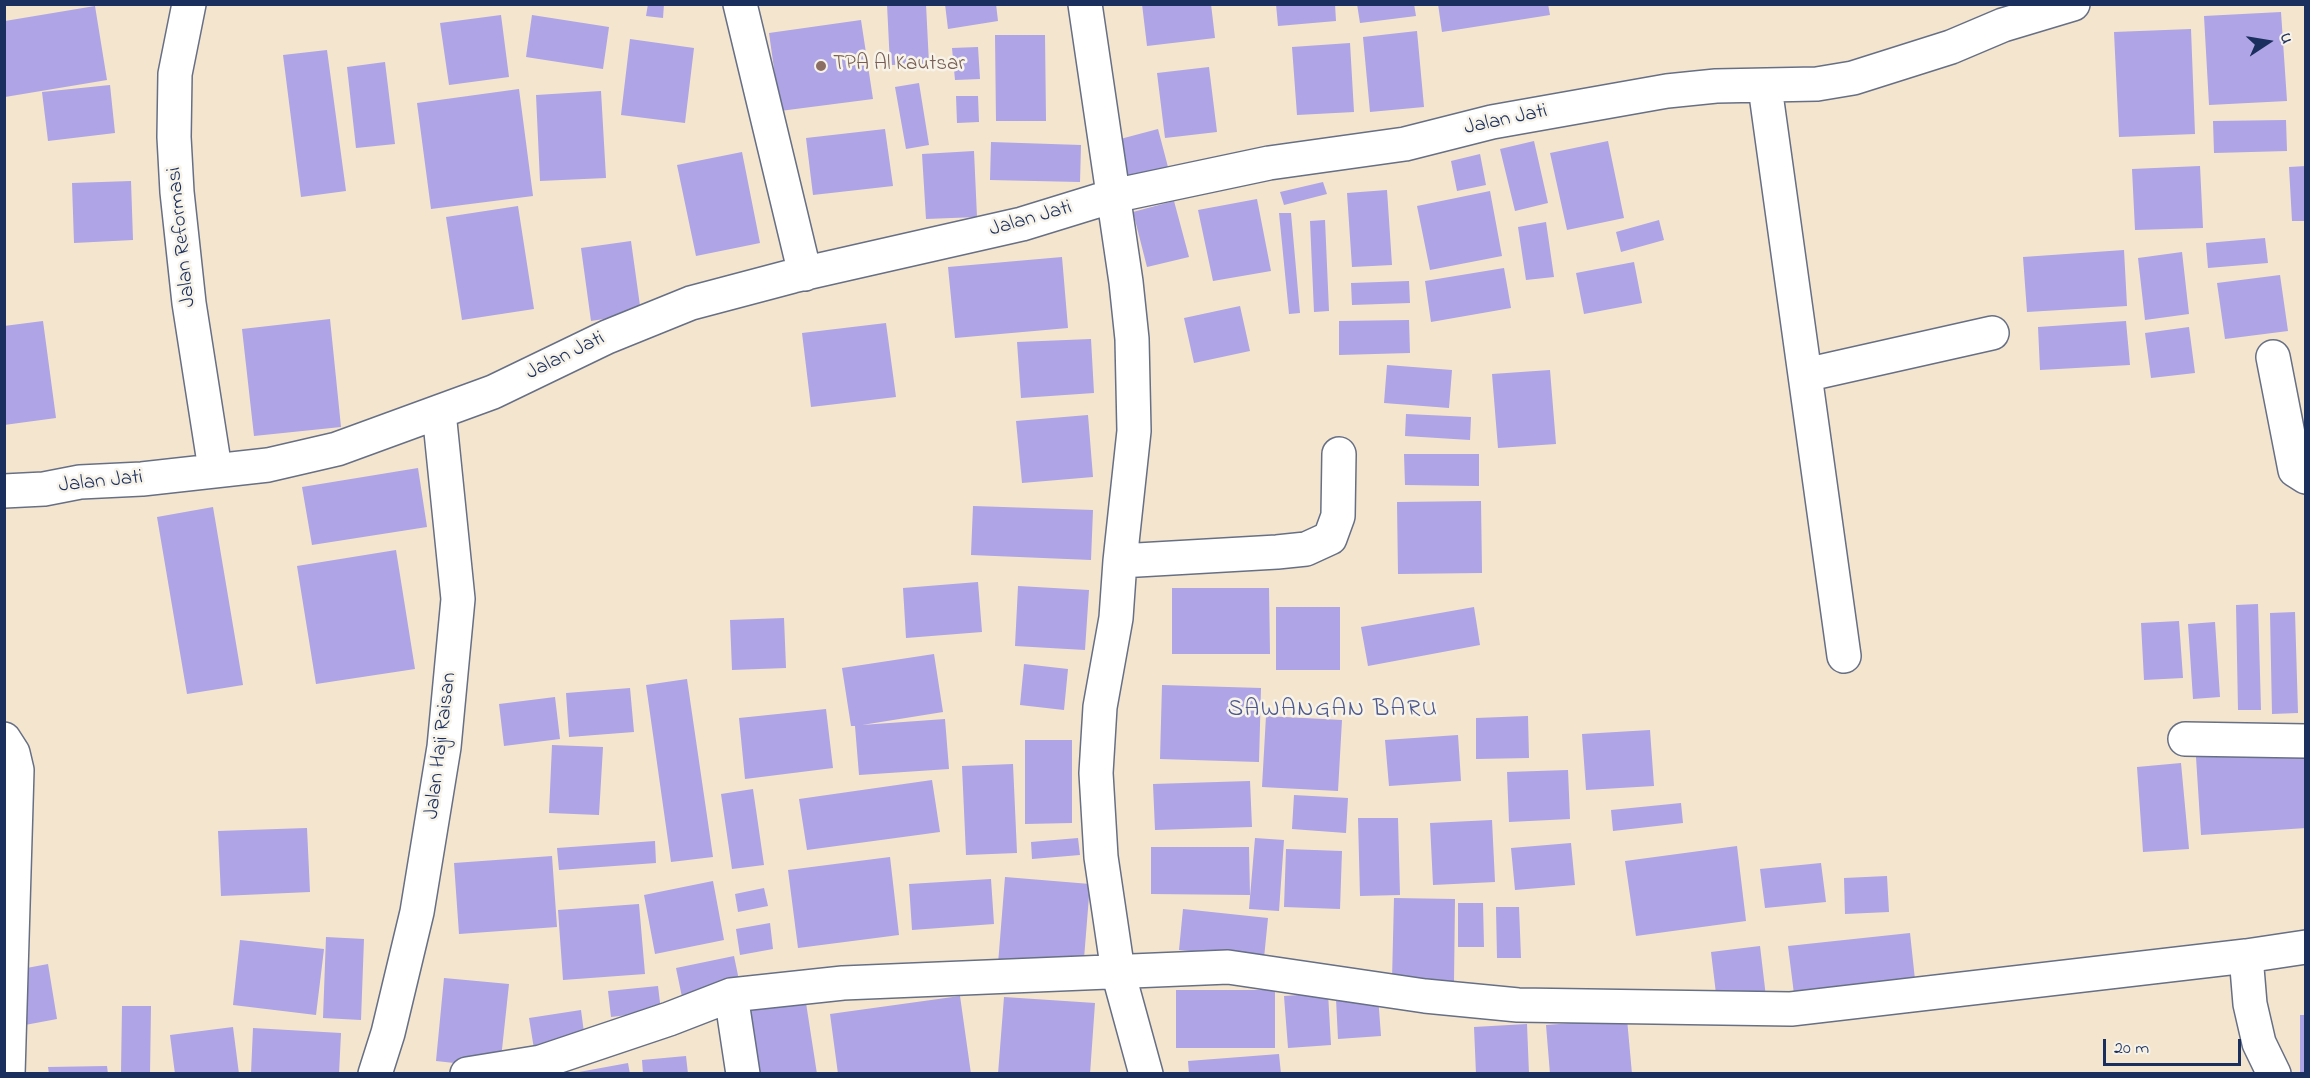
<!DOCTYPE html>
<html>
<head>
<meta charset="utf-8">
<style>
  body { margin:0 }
  #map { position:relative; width:2310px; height:1078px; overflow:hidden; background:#f4e5ce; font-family:"Indie Flower",sans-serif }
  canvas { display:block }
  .frame { position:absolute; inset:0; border:6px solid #1b2f5e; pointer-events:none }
  .north { position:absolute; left:2238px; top:12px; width:60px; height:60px; -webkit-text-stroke:4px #f7f3e8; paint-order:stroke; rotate:78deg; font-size:16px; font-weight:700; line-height:24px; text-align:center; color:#1b2f5e }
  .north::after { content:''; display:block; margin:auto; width:21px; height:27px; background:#1b2f5e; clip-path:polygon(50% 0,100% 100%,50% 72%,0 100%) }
  .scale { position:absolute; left:2103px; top:1039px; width:138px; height:27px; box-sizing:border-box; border:3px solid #1b2f5e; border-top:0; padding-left:8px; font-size:18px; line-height:21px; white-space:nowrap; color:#1b2f5e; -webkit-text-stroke:4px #f7f3e8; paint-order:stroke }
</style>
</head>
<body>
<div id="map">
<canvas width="2310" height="1078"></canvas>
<div class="frame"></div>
<div class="north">U</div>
<div class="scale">20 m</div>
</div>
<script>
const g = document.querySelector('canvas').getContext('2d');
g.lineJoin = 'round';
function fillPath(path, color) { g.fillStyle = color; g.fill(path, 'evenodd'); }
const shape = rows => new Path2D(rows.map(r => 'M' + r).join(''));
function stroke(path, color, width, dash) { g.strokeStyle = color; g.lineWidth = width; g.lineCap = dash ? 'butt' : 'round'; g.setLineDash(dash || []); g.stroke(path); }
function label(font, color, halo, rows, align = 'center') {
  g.font = font + ' "Indie Flower",sans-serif'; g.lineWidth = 5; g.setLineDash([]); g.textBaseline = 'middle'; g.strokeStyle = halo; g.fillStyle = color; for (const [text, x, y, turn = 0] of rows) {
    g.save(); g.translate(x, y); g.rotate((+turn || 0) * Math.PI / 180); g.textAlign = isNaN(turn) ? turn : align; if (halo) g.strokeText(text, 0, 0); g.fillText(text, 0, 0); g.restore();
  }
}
const building = shape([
  [648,4,664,4,663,18,646,16],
  [887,4,926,4,929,64,890,65],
  [945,4,996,4,998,21,948,29],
  [1142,4,1211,4,1215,38,1147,46],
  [1276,4,1335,4,1336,21,1278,26],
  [1357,4,1414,4,1416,16,1360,23],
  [1438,4,1548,4,1550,15,1442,32],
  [95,6,107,80,5,97,5,21],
  [2281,12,2287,101,2209,105,2204,16],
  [501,15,509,77,449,85,440,23],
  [532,15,609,27,603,69,526,57],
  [861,20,873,99,780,111,769,33],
  [2191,29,2195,134,2119,137,2114,32],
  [1417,31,1424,107,1370,112,1363,37],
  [995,35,1045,35,1046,121,996,121],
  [630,39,694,48,685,123,621,115],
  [1350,43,1354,112,1297,115,1292,47],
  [978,47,980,79,955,80,952,48],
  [327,50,346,191,301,197,283,55],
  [385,62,395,144,356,148,347,67],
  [1209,67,1217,132,1165,138,1157,73],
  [919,83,929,145,906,149,895,87],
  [110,85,115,133,48,141,42,92],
  [519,89,533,196,431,209,417,103],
  [601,91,606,178,540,181,536,95],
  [956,96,978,96,979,122,957,123],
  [2286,120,2287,151,2214,153,2213,121],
  [885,129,893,186,813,195,806,138],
  [1158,129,1168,167,1119,180,1109,142],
  [1534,141,1548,203,1515,211,1500,149],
  [1608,141,1624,218,1567,230,1550,153],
  [991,142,1081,145,1080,182,990,180],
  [974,151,977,217,926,219,922,154],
  [742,152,760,243,696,256,677,165],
  [1480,154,1486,185,1457,191,1451,161],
  [2200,166,2203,228,2135,230,2132,169],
  [2306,166,2306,221,2292,221,2289,167],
  [131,181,133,240,74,243,72,183],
  [1323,182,1327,194,1284,205,1280,192],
  [1387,190,1392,265,1352,267,1347,193],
  [1490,191,1502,256,1430,270,1417,206],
  [1257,199,1271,271,1213,281,1198,210],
  [1174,201,1189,257,1147,267,1133,212],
  [518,206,534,309,462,320,446,217],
  [1279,213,1291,213,1300,313,1289,314],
  [1325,220,1329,311,1314,312,1310,221],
  [1659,220,1664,240,1621,252,1616,232],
  [1546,222,1554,277,1526,280,1518,227],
  [2265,238,2268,263,2208,268,2206,243],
  [631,241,641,313,591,321,581,248],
  [2124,250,2127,306,2027,312,2023,257],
  [2182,252,2189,314,2145,320,2138,258],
  [1062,257,1068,328,955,338,948,267],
  [1634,262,1642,303,1584,314,1576,273],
  [1504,268,1511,308,1431,322,1425,281],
  [2280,275,2288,331,2225,339,2217,283],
  [1409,281,1410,303,1352,305,1351,283],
  [1240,306,1250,351,1194,363,1184,318],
  [330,319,341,427,254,436,242,329],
  [1409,320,1410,353,1339,355,1339,321],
  [43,321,56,418,4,425,4,326],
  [2126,321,2130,365,2040,370,2038,327],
  [886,323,896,397,811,407,802,333],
  [2189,327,2195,373,2151,378,2145,333],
  [1091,339,1094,393,1021,398,1017,342],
  [1387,365,1452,370,1449,408,1384,403],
  [1550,370,1556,444,1498,448,1492,374],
  [1406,414,1471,417,1470,440,1405,436],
  [1088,415,1093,477,1022,483,1016,421],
  [1404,454,1479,454,1479,486,1405,485],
  [418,468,427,527,312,545,302,487],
  [1481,501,1482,573,1398,574,1397,502],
  [973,506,1093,510,1091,560,971,555],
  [213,507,243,685,187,694,157,517],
  [396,550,415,669,316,684,297,566],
  [978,582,982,632,906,638,903,588],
  [1018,586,1089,590,1085,650,1015,646],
  [1172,588,1269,588,1270,654,1172,654],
  [2258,604,2261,710,2238,710,2236,605],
  [1276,607,1340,607,1340,670,1276,670],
  [1474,607,1480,645,1368,666,1361,627],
  [2295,612,2298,713,2272,714,2270,613],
  [784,618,786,668,732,670,730,620],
  [2179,621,2183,678,2144,680,2141,623],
  [2215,622,2220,697,2193,699,2188,624],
  [934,654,943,712,862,725,945,719,949,769,859,775,855,726,851,726,842,668],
  [1024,664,1068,669,1064,710,1020,705],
  [687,679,713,857,671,862,646,685],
  [1162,685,1261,688,1259,762,1160,759],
  [630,688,634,732,569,737,566,693],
  [555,697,560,739,504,746,499,704],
  [826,709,833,768,745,779,739,718],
  [1266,716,1342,720,1338,791,1262,787],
  [1528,716,1529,758,1476,759,1476,718],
  [1650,730,1654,786,1586,790,1582,734],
  [1458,735,1461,781,1389,786,1385,740],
  [1025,740,1072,740,1072,823,1025,824],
  [552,745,603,747,599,815,549,813],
  [2306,750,2306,828,2201,835,2196,757],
  [2181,763,2189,849,2143,852,2137,767],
  [1013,764,1017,853,966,855,962,766],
  [1568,770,1570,819,1509,822,1507,772],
  [932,780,940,832,807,850,799,799],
  [1250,781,1252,827,1155,830,1153,784],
  [753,789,764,865,732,869,721,794],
  [1294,795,1348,798,1346,833,1292,829],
  [1681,803,1683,823,1613,831,1611,810],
  [1358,818,1398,818,1400,895,1360,896],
  [1492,820,1495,882,1433,885,1430,823],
  [307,828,310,892,221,896,218,831],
  [1078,838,1080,855,1032,859,1031,842],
  [1255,838,1284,840,1279,911,1249,909],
  [655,841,656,863,559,870,557,848],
  [1571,843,1575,885,1515,890,1511,848],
  [1737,846,1746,921,1636,936,1625,861],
  [1151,847,1249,847,1250,895,1151,894],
  [1286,849,1342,851,1340,909,1284,907],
  [552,856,557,927,459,934,454,863],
  [890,857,899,935,798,948,788,870],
  [1821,863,1826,902,1765,908,1760,869],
  [1887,876,1889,912,1845,914,1844,878],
  [1005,877,1090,884,1083,971,998,964],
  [991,879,994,924,912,930,909,884],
  [713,881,724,940,655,954,644,895],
  [764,888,768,906,738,912,735,894],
  [1394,898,1455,899,1454,982,1392,980],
  [1458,903,1483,903,1484,947,1458,947],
  [639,904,645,974,563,980,558,910],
  [1496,907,1519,907,1521,958,1497,958],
  [1183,909,1268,918,1264,958,1179,950],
  [770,923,773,949,740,955,736,929],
  [1910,933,1916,989,1795,1002,1788,946],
  [326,937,364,939,361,1020,323,1018],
  [240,940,324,949,316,1015,233,1005],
  [1760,946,1766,997,1717,1002,1711,952],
  [734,956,740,985,682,997,676,968],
  [48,964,57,1019,25,1025,16,970],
  [444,978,509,984,500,1068,436,1061],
  [658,986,661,1011,611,1017,608,991],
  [804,990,817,1074,750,1074,740,1000],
  [1176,990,1275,990,1275,1048,1176,1048],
  [1328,993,1331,1045,1288,1048,1284,996],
  [960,996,971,1074,838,1074,830,1014],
  [1378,996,1381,1036,1338,1039,1336,999],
  [1004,997,1095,1003,1090,1074,998,1074],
  [122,1006,151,1006,150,1074,121,1074],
  [581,1010,585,1040,534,1049,529,1018],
  [2300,1015,2306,1015,2306,1074,2300,1074],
  [1627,1019,1632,1074,1550,1074,1546,1025],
  [1527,1024,1529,1074,1476,1074,1474,1027],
  [233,1027,239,1074,175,1074,170,1035],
  [253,1028,341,1033,339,1074,251,1074],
  [1279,1054,1281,1074,1189,1074,1188,1061],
  [686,1056,688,1074,643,1074,642,1060],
  [628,1063,630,1074,579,1074,579,1072],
  [107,1066,108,1074,49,1074,48,1067]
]);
const minor = shape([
  [189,4,175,74,174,137,177,192,189,303,215,469],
  [740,4,805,274],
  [1085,4,1126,282,1132,339,1134,431,1120,561,1116,618,1100,707,1096,773,1101,857,1118,972,1146,1074],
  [1765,87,1844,656],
  [2273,357,2295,470,2306,477],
  [1805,375,1992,333],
  [4,491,44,489,80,482,142,479,268,465,337,449,493,392,607,337,691,303,793,276,1022,224,1113,196,1269,163,1405,144,1492,122,1667,91,1716,86,1817,84,1853,78,1951,47,2003,25,2073,4],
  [1120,561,1277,552,1306,549,1330,538,1338,516,1339,454],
  [4,739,13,753,17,770,8,1074],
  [2185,739,2306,741],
  [2246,956,2250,1004,2259,1043,2274,1074],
  [731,995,743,1074],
  [375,1074,388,1033,417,912,444,747,458,599,439,412],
  [467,1074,541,1062,669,1019,731,995,843,983,1228,967,1425,996,1518,1005,1791,1009,2246,956,2306,947]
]);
const markers = [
  [821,66,6,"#8d6e63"]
];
const educationNames = [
  ["TPA Al Kautsar",833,66]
];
const streetNames = [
  ["Jalan Jati",1506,121,-12],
  ["Jalan Jati",1031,220,-16],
  ["Jalan Reformasi",183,237,-96],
  ["Jalan Jati",566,357,-26],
  ["Jalan Jati",101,483,-6],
  ["Jalan Haji Raisan",442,746,-83]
];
const quarterNames = [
  ["SAWANGAN BARU",1333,711]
];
fillPath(building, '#aea4e6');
stroke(minor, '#676f85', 36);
stroke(minor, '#fff', 33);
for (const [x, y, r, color] of markers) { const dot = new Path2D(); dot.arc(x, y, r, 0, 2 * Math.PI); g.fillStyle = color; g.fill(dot); stroke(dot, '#f7f3e8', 2); }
label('21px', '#785e54', '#f7f3e8', educationNames, 'left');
label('21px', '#1b2f5e', '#f7f3e8', streetNames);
g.letterSpacing = '1.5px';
label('24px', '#4e588e', '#f7f3e8', quarterNames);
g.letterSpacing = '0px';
</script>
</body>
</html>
